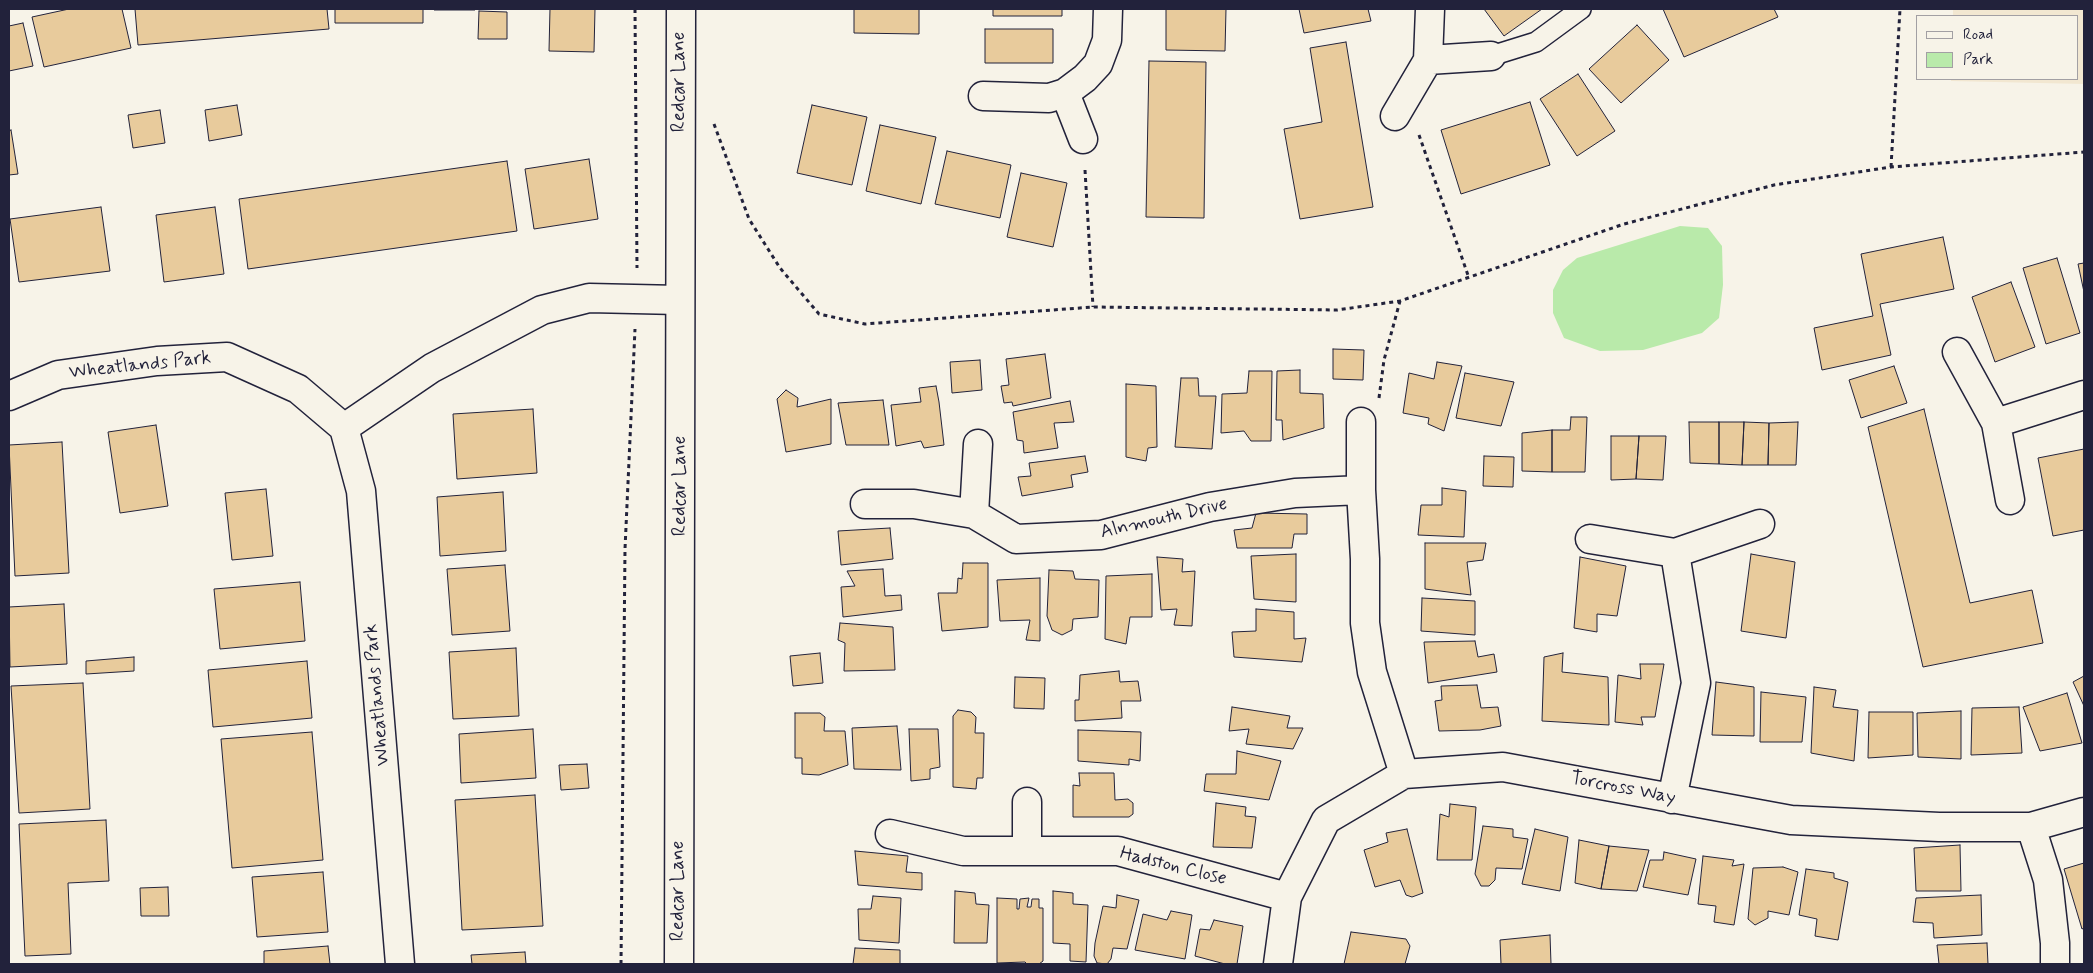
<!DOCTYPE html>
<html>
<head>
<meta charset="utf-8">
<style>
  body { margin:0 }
  #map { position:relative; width:2093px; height:973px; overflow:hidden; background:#f7f3e8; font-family:Mynerve,sans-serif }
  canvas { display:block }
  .frame { position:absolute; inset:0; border:10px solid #22223b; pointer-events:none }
  .legend { position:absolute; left:1916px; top:15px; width:162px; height:65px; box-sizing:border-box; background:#f7f3e8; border:1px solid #a29fa3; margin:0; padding:6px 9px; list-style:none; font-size:15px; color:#22223b }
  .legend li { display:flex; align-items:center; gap:10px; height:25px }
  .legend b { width:25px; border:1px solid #a29fa3 }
</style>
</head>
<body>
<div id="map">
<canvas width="2093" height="973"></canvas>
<div class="frame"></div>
<ul class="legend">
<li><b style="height:6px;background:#f7f3e8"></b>Road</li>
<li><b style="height:14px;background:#b9eaaa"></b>Park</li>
</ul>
</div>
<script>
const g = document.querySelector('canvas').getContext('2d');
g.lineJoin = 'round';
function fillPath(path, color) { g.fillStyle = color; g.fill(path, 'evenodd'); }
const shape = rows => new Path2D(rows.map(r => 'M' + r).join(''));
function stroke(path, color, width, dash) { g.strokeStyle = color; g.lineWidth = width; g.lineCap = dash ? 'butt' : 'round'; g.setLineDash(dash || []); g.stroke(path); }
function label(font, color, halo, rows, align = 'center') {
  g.font = font + ' Mynerve,sans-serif'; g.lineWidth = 4; g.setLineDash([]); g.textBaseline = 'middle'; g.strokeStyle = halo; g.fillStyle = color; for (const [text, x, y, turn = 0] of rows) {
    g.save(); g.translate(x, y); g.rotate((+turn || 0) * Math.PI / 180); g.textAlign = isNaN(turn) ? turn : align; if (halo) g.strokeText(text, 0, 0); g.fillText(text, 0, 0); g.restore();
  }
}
const built = shape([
  [1953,9,2084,9,2084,84,1951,81,1951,79,2077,79,2077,16,1953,16]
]);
const green = shape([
  [1680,226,1708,228,1722,246,1723,285,1719,318,1702,333,1643,350,1600,351,1564,338,1553,313,1553,290,1563,270,1577,258]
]);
const building = shape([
  [69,9,122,9,131,48,44,67,32,17,69,9],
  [135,9,327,9,329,29,138,45,135,9],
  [335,9,423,9,423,23,335,23,335,9],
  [434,9,475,9,475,10,434,10,434,9],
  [550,9,595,9,594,52,549,51,550,9],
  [854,9,919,9,919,34,854,33,854,9],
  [993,9,1062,9,1062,16,993,16,993,9],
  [1166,9,1226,9,1225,51,1166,50,1166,9],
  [1299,9,1368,9,1371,21,1304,33,1299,9],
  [1484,9,1542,9,1504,36,1484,9],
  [1663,9,1774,9,1778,17,1684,57,1663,9],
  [479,11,507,12,507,39,478,39,479,11],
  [23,23,33,66,9,71,9,26,23,23],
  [1637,25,1669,60,1621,103,1589,69,1637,25],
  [985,29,1053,29,1053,63,985,63,985,29],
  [1346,42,1373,207,1300,219,1284,129,1322,122,1310,48,1346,42],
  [1149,61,1206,62,1204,218,1146,217,1149,61],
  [1578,74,1615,131,1577,156,1540,99,1578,74],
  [1530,102,1550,165,1461,194,1441,130,1530,102],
  [237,105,242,135,209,141,205,110,237,105],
  [812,105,867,117,852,185,797,173,812,105],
  [160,110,165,143,133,148,128,115,160,110],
  [880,125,936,137,921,204,866,191,880,125],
  [11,130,18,174,9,175,9,131,11,130],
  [947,151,1011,165,1000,218,935,204,947,151],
  [589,159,598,219,534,229,525,169,589,159],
  [507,161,517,231,248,269,239,199,507,161],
  [1021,173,1067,183,1053,247,1007,237,1021,173],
  [101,207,110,271,19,282,10,219,101,207],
  [215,207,224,274,164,282,156,215,215,207],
  [1943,237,1954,289,1880,304,1891,355,1822,370,1814,328,1873,316,1861,254,1943,237],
  [2057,258,2080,333,2046,344,2023,268,2057,258],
  [2084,263,2084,292,2078,264,2084,263],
  [2011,282,2035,347,1995,362,1972,297,2011,282],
  [1333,349,1364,350,1363,380,1333,379,1333,349],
  [1045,354,1051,398,1013,406,1012,402,1004,403,1001,386,1009,385,1006,359,1045,354],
  [980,360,982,390,952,393,950,362,980,360],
  [1437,362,1462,366,1444,431,1428,424,1429,418,1403,413,1409,373,1434,379,1437,362],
  [1894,366,1907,403,1861,418,1849,380,1894,366],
  [1300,370,1300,393,1323,394,1324,428,1283,440,1282,420,1276,420,1277,371,1300,370],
  [1249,371,1272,371,1271,441,1251,441,1244,431,1221,433,1222,394,1247,393,1249,371],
  [1465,373,1514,382,1501,426,1456,418,1465,373],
  [1181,378,1198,378,1199,396,1216,396,1212,449,1175,447,1181,378],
  [1126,384,1156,386,1157,447,1148,448,1146,461,1126,457,1126,384],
  [936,386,939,402,944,445,924,448,921,441,896,446,891,405,921,402,919,388,936,386],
  [786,390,798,398,797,407,831,399,831,444,786,452,777,399,786,390],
  [883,400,889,445,846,445,838,403,883,400],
  [1070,401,1074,422,1054,423,1058,448,1024,453,1023,441,1017,440,1013,412,1070,401],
  [533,409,537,473,457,479,453,414,533,409],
  [1924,409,1970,603,2032,590,2043,643,1923,667,1868,427,1924,409],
  [1571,417,1587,417,1585,472,1552,472,1552,430,1570,430,1571,417],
  [1689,422,1719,422,1719,464,1690,463,1689,422],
  [1719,422,1744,422,1742,465,1719,464,1719,422],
  [1744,422,1769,423,1768,465,1742,465,1744,422],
  [1798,422,1796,465,1768,465,1769,423,1798,422],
  [156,425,168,506,120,513,108,432,156,425],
  [1552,430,1552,472,1522,471,1522,433,1552,430],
  [1611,436,1639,436,1636,479,1611,480,1611,436],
  [1639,436,1666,436,1663,480,1636,479,1639,436],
  [62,442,69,573,15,576,9,445,62,442],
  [2084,449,2084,530,2053,536,2038,458,2084,449],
  [1085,456,1088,472,1071,475,1073,487,1022,496,1018,477,1031,476,1029,463,1085,456],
  [1484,456,1514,457,1513,487,1483,486,1484,456],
  [1442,488,1466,491,1464,537,1418,535,1421,505,1442,505,1442,488],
  [266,489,273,556,232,560,225,493,266,489],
  [503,492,506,551,440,556,437,497,503,492],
  [1256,513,1307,514,1307,534,1294,534,1292,548,1237,548,1234,530,1252,528,1256,513],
  [890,528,893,559,841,565,838,531,890,528],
  [1425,543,1486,543,1483,560,1467,562,1471,595,1425,589,1425,543],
  [1296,554,1296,602,1254,599,1251,556,1296,554],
  [1751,554,1795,562,1786,638,1741,631,1751,554],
  [1157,557,1183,559,1182,572,1195,571,1192,626,1174,625,1177,609,1161,610,1157,557],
  [1580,557,1626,566,1617,616,1597,614,1597,632,1574,628,1580,557],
  [963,563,988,563,988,627,942,631,938,593,957,593,958,578,962,579,963,563],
  [505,565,510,631,452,635,447,569,505,565],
  [883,569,885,596,901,595,902,610,843,617,841,587,855,586,847,571,883,569],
  [1049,570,1073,571,1075,579,1099,580,1098,617,1073,619,1072,630,1062,635,1052,630,1047,616,1049,570],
  [1152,574,1152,617,1130,617,1126,644,1105,639,1106,576,1152,574],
  [1040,578,1040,641,1026,640,1030,620,1000,621,997,580,1040,578],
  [300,582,305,641,220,649,214,589,300,582],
  [1422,598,1475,601,1475,635,1421,631,1422,598],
  [64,604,67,664,10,667,9,607,64,604],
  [1256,609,1294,612,1294,639,1306,638,1302,662,1234,657,1232,632,1256,631,1256,609],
  [840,623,893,627,895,670,844,671,845,643,838,640,840,623],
  [1475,641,1478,657,1494,654,1497,672,1428,683,1424,642,1475,641],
  [516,648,519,716,453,719,449,652,516,648],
  [820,653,823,683,793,686,790,656,820,653],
  [1563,653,1562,672,1608,677,1609,725,1542,721,1544,657,1563,653],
  [134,657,134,671,86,674,86,661,134,657],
  [307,661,312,718,213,727,208,670,307,661],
  [1640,664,1664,664,1655,717,1641,717,1643,725,1615,722,1618,675,1641,679,1640,664],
  [1119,671,1120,682,1138,681,1141,701,1121,701,1122,718,1075,721,1075,700,1079,700,1080,675,1119,671],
  [2084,676,2084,706,2073,682,2084,676],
  [1015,677,1045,678,1044,709,1014,708,1015,677],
  [1716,682,1754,687,1754,736,1712,735,1716,682],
  [83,683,90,809,19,813,11,686,83,683],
  [1477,685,1481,708,1498,707,1501,726,1480,730,1439,731,1435,701,1442,700,1441,686,1477,685],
  [1814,687,1836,690,1833,707,1858,710,1854,761,1811,753,1814,687],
  [1761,692,1806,697,1802,742,1760,742,1761,692],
  [2067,693,2082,743,2040,751,2023,707,2067,693],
  [1232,707,1290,716,1287,728,1303,728,1293,749,1246,744,1249,729,1229,731,1232,707],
  [2019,707,2022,753,1971,755,1972,708,2019,707],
  [958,710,971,712,976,717,975,733,984,733,983,778,977,778,976,789,953,787,953,716,958,710],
  [1961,711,1961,759,1918,757,1917,713,1961,711],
  [1869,712,1913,712,1913,755,1868,758,1869,712],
  [795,713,820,713,825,717,824,731,845,731,848,765,819,775,802,774,802,758,795,758,795,713],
  [897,726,901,770,854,769,852,728,897,726],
  [533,729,536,778,461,783,459,734,533,729],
  [909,729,938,729,940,767,930,769,930,779,911,781,909,729],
  [1078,730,1141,732,1140,761,1129,759,1129,765,1078,761,1078,730],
  [312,732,323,860,232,868,221,739,312,732],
  [1237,751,1281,761,1269,800,1204,791,1206,774,1236,774,1237,751],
  [587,764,589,788,561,790,559,765,587,764],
  [1079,773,1114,773,1115,800,1128,799,1133,803,1133,814,1129,817,1073,817,1073,785,1080,786,1079,773],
  [535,795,543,926,462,930,455,800,535,795],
  [1216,803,1246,807,1245,816,1256,817,1252,848,1213,847,1216,803],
  [1450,804,1476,807,1472,860,1437,860,1440,814,1449,817,1450,804],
  [106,820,109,881,68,883,71,954,25,956,19,824,106,820],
  [1483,826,1513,829,1513,837,1528,839,1522,869,1496,868,1495,880,1489,886,1481,886,1475,874,1483,826],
  [1407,829,1423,893,1412,897,1406,895,1400,880,1375,887,1364,850,1388,842,1386,833,1407,829],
  [1535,829,1568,837,1560,891,1522,884,1535,829],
  [1579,840,1609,846,1601,889,1575,883,1579,840],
  [1960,845,1961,891,1916,891,1914,848,1960,845],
  [1609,846,1649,850,1637,891,1601,889,1609,846],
  [855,851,908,856,906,872,922,873,922,890,858,885,855,851],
  [1664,852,1696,859,1688,895,1643,887,1650,860,1663,860,1664,852],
  [1703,856,1734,860,1732,866,1744,864,1734,925,1714,922,1716,906,1698,904,1703,856],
  [2084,863,2084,928,2082,929,2064,869,2084,863],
  [1783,867,1798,872,1789,915,1768,911,1768,918,1755,925,1748,919,1753,868,1783,867],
  [1806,869,1834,873,1834,878,1848,882,1838,940,1815,936,1817,919,1799,915,1806,869],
  [323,872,328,932,257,937,252,877,323,872],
  [168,887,169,916,141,916,140,888,168,887],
  [955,891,975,893,976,904,989,905,987,943,954,943,955,891],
  [1053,891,1073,893,1073,904,1088,905,1086,962,1070,961,1070,944,1053,943,1053,891],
  [1117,895,1139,900,1127,949,1113,948,1111,959,1107,964,1097,963,1094,956,1095,943,1103,906,1116,908,1117,895],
  [1981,895,1982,935,1934,938,1933,923,1913,922,1916,898,1981,895],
  [873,896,901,898,899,943,859,940,858,909,871,909,873,896],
  [997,898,1017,899,1017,909,1019,909,1020,899,1029,898,1027,907,1031,907,1032,899,1039,899,1039,908,1043,908,1043,961,1039,964,1027,964,1025,962,997,963,997,898],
  [1171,911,1192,915,1185,959,1135,950,1143,914,1167,920,1171,911],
  [1214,920,1243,926,1237,964,1225,964,1195,956,1200,929,1210,930,1214,920],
  [1351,932,1406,939,1410,946,1405,964,1344,964,1351,932],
  [1550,935,1551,964,1501,964,1500,940,1550,935],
  [1987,943,1988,964,1939,964,1937,945,1987,943],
  [328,946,330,964,264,964,264,951,328,946],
  [855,948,900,950,900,964,853,964,855,948],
  [525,952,526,964,472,964,471,955,525,952]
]);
const path = shape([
  [635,9,637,268],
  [714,124,749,219,780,268,819,314,865,324,1093,307,1337,310,1400,301,1624,224,1774,185,1891,167,2084,152],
  [1419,135,1469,278],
  [1891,167,1900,9],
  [1085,170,1093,307],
  [1379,398,1384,360,1400,301],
  [621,964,625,549,635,329]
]);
const lane = shape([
  [1491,56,1536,42,1581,9]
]);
const street = shape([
  [1428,60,1491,56],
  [1065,93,1083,139],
  [983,96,1049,98,1065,93,1085,78,1098,64,1107,40,1108,9],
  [1395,116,1428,60,1430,9],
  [1957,352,1996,423,2010,500],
  [9,396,58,375,157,361,227,357,298,389,344,428,361,491,400,964],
  [1361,422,1361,490,1365,559,1365,623,1372,672,1404,774],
  [1996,423,2084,395],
  [344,428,432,368,542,310,589,298,679,300],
  [865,504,914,504,974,514,1016,539,1101,535,1210,507,1295,493,1361,490],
  [974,514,978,444],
  [1590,539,1675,553,1760,524],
  [1672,799,1696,683,1675,553],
  [1027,802,1027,851],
  [2031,827,2048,880,2055,943,2055,964],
  [890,834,963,851,1118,851,1287,897],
  [1278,964,1287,897,1326,820,1404,774,1503,767,1791,820,1939,827,2031,827,2084,812]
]);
const secondary = shape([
  [679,964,681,9]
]);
const streetNames = [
  ["Redcar Lane",680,82,-90],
  ["Wheatlands Park",140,366,-6],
  ["Redcar Lane",681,486,-90],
  ["Alnmouth Drive",1164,519,-13],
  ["Wheatlands Park",378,695,-95],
  ["Torcross Way",1623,789,11],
  ["Hadston Close",1173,867,14],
  ["Redcar Lane",679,891,-90]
];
fillPath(built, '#f2e7d1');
fillPath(green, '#b9eaaa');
fillPath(building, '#e8cb9c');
stroke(building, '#22223b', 1);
stroke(lane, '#22223b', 22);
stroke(street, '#22223b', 31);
stroke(secondary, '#22223b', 31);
stroke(path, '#22223b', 3, [4, 4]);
stroke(lane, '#f7f3e8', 19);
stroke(street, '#f7f3e8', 28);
stroke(secondary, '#f7f3e8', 28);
label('19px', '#22223b', '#f7f3e8', streetNames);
</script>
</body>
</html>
